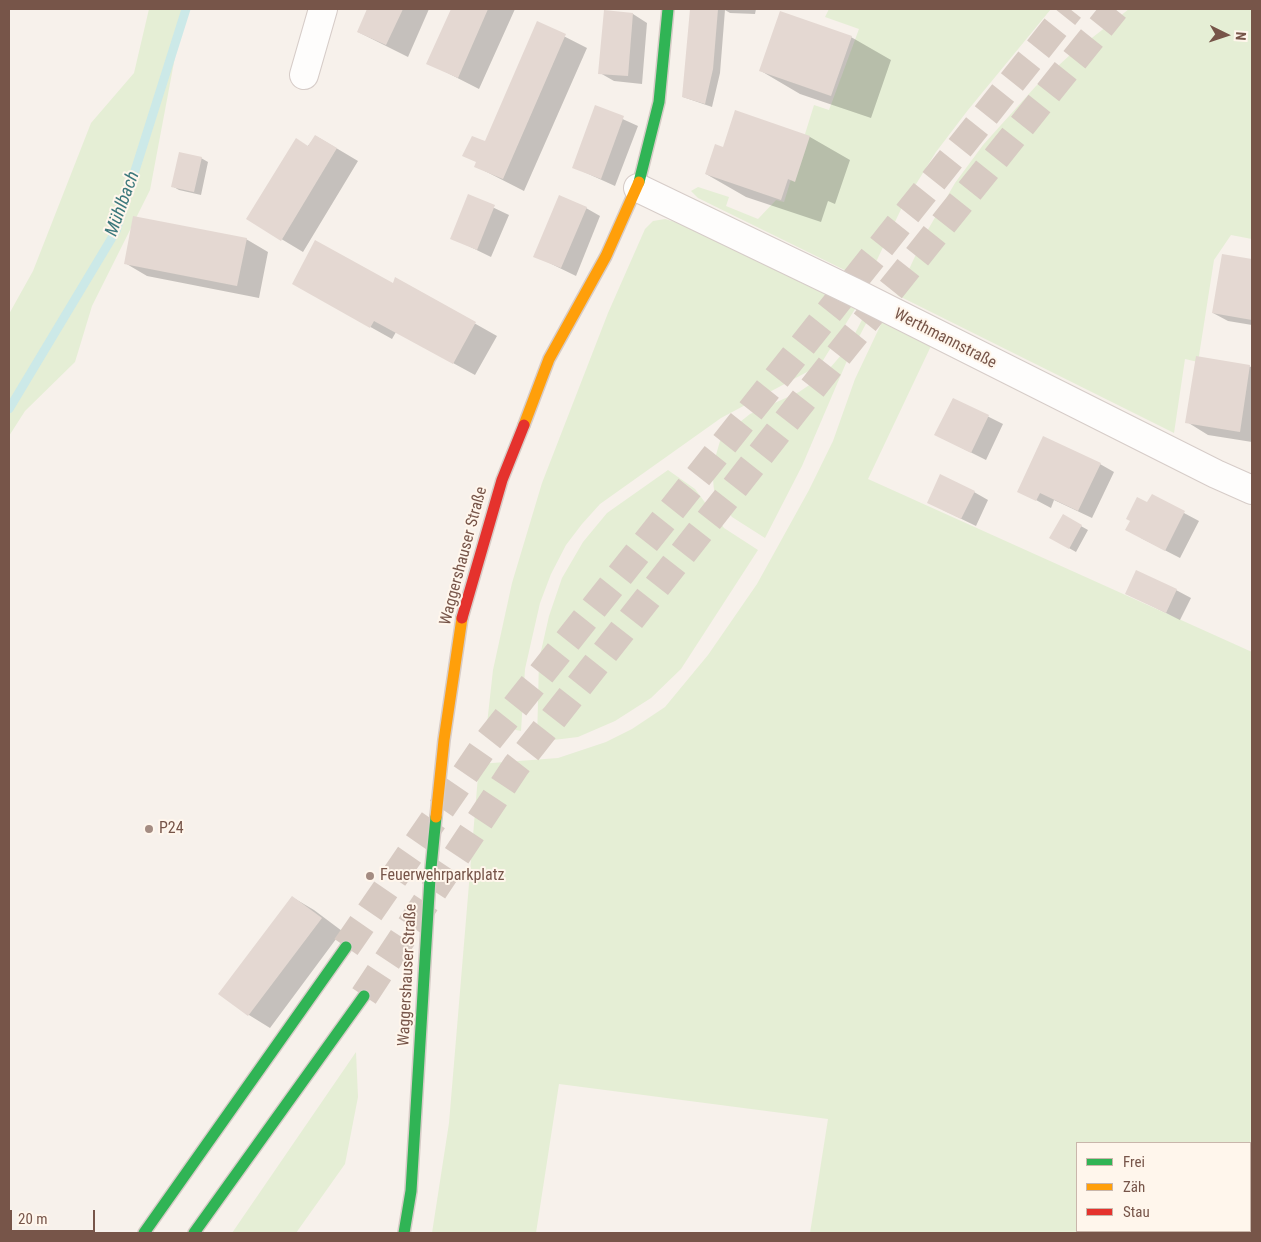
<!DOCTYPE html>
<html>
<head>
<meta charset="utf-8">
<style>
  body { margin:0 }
  #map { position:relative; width:1261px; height:1242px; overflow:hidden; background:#f7f1eb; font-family:"Roboto Condensed",sans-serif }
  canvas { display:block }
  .frame { position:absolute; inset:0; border:10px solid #775549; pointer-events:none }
  .legend { position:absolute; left:1076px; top:1142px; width:175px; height:90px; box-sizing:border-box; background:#fff6ec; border:1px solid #c9b6ab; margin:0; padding:6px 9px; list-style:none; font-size:15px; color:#775549 }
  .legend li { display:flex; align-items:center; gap:10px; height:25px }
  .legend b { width:25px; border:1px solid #c9b6ab }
  .north { position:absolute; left:1201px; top:10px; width:50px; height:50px; -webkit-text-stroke:4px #fff6ec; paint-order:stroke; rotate:94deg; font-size:14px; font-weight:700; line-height:20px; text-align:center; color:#775549 }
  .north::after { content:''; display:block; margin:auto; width:18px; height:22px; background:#775549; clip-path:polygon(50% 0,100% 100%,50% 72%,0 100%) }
  .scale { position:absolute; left:10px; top:1210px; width:85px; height:22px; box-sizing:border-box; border:2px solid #775549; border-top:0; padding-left:6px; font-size:15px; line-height:18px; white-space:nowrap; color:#775549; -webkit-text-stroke:4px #fff6ec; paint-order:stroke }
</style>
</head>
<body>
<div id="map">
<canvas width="1261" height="1242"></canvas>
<div class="frame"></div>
<ul class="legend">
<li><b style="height:6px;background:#30b455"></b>Frei</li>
<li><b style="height:6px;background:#ff9f0a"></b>Zäh</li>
<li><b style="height:6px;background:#e5322d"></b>Stau</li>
</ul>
<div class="north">N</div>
<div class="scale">20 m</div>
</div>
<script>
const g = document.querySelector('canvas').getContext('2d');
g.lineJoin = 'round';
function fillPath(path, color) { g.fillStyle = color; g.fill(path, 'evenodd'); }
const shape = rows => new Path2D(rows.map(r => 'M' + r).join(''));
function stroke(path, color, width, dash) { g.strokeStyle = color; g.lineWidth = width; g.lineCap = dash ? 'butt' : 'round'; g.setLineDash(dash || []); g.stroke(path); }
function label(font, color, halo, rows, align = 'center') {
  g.font = font + ' "Roboto Condensed",sans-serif'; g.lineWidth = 4; g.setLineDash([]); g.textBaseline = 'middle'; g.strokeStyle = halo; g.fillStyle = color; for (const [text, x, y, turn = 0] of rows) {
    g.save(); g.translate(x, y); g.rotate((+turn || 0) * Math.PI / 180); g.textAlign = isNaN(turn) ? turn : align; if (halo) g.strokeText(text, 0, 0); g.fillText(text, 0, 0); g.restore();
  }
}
const green = shape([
  [149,9,184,9,150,190,92,306,75,362,25,411,9,436,9,314,33,271,91,123,134,73],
  [829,9,1051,9,968,110,936,152,903,205,867,281,698,198,691,191,698,187,729,197,726,206,758,219,776,200,784,202,814,105,829,110,859,29,825,17],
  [1129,9,1252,9,1252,239,1231,235,1214,260,1198,362,1185,359,1174,433,897,295,926,233,955,183,983,145,1036,86,1070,55],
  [665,219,682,224,855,309,822,362,807,372,721,418,600,504,582,524,566,545,551,574,540,603,525,669,521,731,487,724,493,670,512,583,542,483,608,313,645,229,653,221],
  [866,312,871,314,849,356,802,466,765,538,732,517,714,490,712,469,720,441,730,430,750,414,799,392,824,375,848,347],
  [882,322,931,346,868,479,1252,652,1252,1233,810,1233,828,1119,559,1084,536,1233,432,1233,449,1123,479,764,558,758,606,742,632,729,665,707,708,655,757,584,809,490,833,441,855,379],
  [1250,1143,1250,1231,1077,1231,1077,1143],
  [668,470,695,489,724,528,758,550,681,669,651,698,615,721,578,737,537,742,539,660,549,616,562,578,583,542,607,513],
  [356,1052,358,1097,345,1164,296,1233,232,1233]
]);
const shadow = shape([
  [368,9,429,9,408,57,358,32],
  [453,9,515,9,479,89,428,63],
  [691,9,756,9,755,14,730,13,725,10,720,73,712,107,683,97],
  [605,12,633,14,647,23,642,84,614,81,600,73],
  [538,23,587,48,524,191,475,166],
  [851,37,891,60,871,118,800,94,761,71],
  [596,107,638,126,615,186,573,167],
  [736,112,810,137,850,160,835,204,828,201,821,222,746,197,706,174,724,148],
  [316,136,358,161,303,252,248,219],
  [201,158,208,162,201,195,179,190,172,186],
  [469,196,509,215,491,257,452,238],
  [586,208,600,216,576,276,535,256],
  [246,239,268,252,259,298,147,276,125,263],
  [1223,256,1252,261,1252,325,1228,321,1213,313],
  [396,279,497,336,475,375,396,332,392,339,315,296,393,285],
  [1197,357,1252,367,1252,442,1208,435,1187,422],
  [953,399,1003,424,986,460,936,435],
  [1100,464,1114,472,1092,518,1054,500,1051,508,1019,491],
  [974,492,988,500,976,526,943,510],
  [1152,496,1199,521,1180,558,1141,538,1148,504],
  [1063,516,1088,530,1076,552,1051,538],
  [1176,590,1191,598,1180,620,1126,593],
  [292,897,314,910,342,931,270,1028,249,1015,220,994]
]);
const stream = shape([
  [9,409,116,231,186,9]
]);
const building = shape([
  [367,9,403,9,386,45,357,32],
  [451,9,488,9,458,78,426,64],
  [690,9,718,9,713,69,705,104,682,97],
  [604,10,633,13,628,76,598,74],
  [780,11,852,36,831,96,759,71],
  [537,21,566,34,503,179,474,167,476,162,462,156,472,136,485,141],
  [595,105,624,116,601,179,572,168],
  [735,110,810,136,795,182,788,179,781,200,705,174,715,144,723,147],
  [315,135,337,148,281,241,246,219,296,138,308,146],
  [179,152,202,157,194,192,171,187],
  [468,194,495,205,477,250,450,239],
  [559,195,587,207,561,268,533,257],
  [133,216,247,238,237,286,124,264],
  [315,240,393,283,395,277,476,322,453,364,374,321,370,328,292,284],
  [1222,254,1252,259,1252,320,1212,313],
  [1196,356,1250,365,1240,432,1185,423],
  [953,398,989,415,971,453,934,435],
  [1043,436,1101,463,1078,511,1040,493,1036,501,1017,492],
  [940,474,975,491,961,519,927,503],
  [1152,494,1185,511,1165,551,1125,530,1130,521,1126,519,1137,497,1147,502],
  [1063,514,1082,525,1069,549,1049,538],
  [1136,570,1177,589,1166,613,1125,594],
  [292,896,322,918,248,1016,218,994]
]);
const highwayTunnel = shape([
  [346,947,488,741,1070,9],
  [364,996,516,766,837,357,1115,9]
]);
const street = shape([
  [304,75,323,9],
  [638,188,854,292,1216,474,1252,490]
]);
const fast = shape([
  [639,182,659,102,668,9],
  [144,1233,346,947],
  [194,1233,364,996],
  [404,1233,411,1191,430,878,436,817]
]);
const slow = shape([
  [524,425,549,359,606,256,639,182],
  [436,817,444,740,462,618]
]);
const jam = shape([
  [462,618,502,480,524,425]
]);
const markers = [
  [149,829,5,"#a48c82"],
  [370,876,5,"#a48c82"]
];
const streetNames = [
  ["Werthmannstraße",945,339,27],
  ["Waggershauser Straße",464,556,-75],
  ["Waggershauser Straße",408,975,-87]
];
const poiNames = [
  ["P24",159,829],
  ["Feuerwehrparkplatz",380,876]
];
const waterNames = [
  ["Mühlbach",123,204,-70]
];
fillPath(green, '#e5eed5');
fillPath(shadow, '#0003');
stroke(stream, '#cce9e8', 9);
fillPath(building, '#e4d8d2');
stroke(highwayTunnel, '#d7cac2', 28, [28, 14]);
stroke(street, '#d6ccc8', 30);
stroke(fast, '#d7ccc7', 14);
stroke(slow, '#d7ccc7', 14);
stroke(jam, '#d7ccc7', 14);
stroke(street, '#fefdfc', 28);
stroke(fast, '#30b455', 11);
stroke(slow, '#ff9f0a', 11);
stroke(jam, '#e5322d', 11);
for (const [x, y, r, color] of markers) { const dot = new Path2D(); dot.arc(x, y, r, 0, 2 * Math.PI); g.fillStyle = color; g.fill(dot); stroke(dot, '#fff6ec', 2); }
label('16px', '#775549', '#fff6ec', streetNames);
label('16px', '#775549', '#fff6ec', poiNames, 'left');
label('italic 18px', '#3c787c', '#fff6ec', waterNames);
</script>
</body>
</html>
